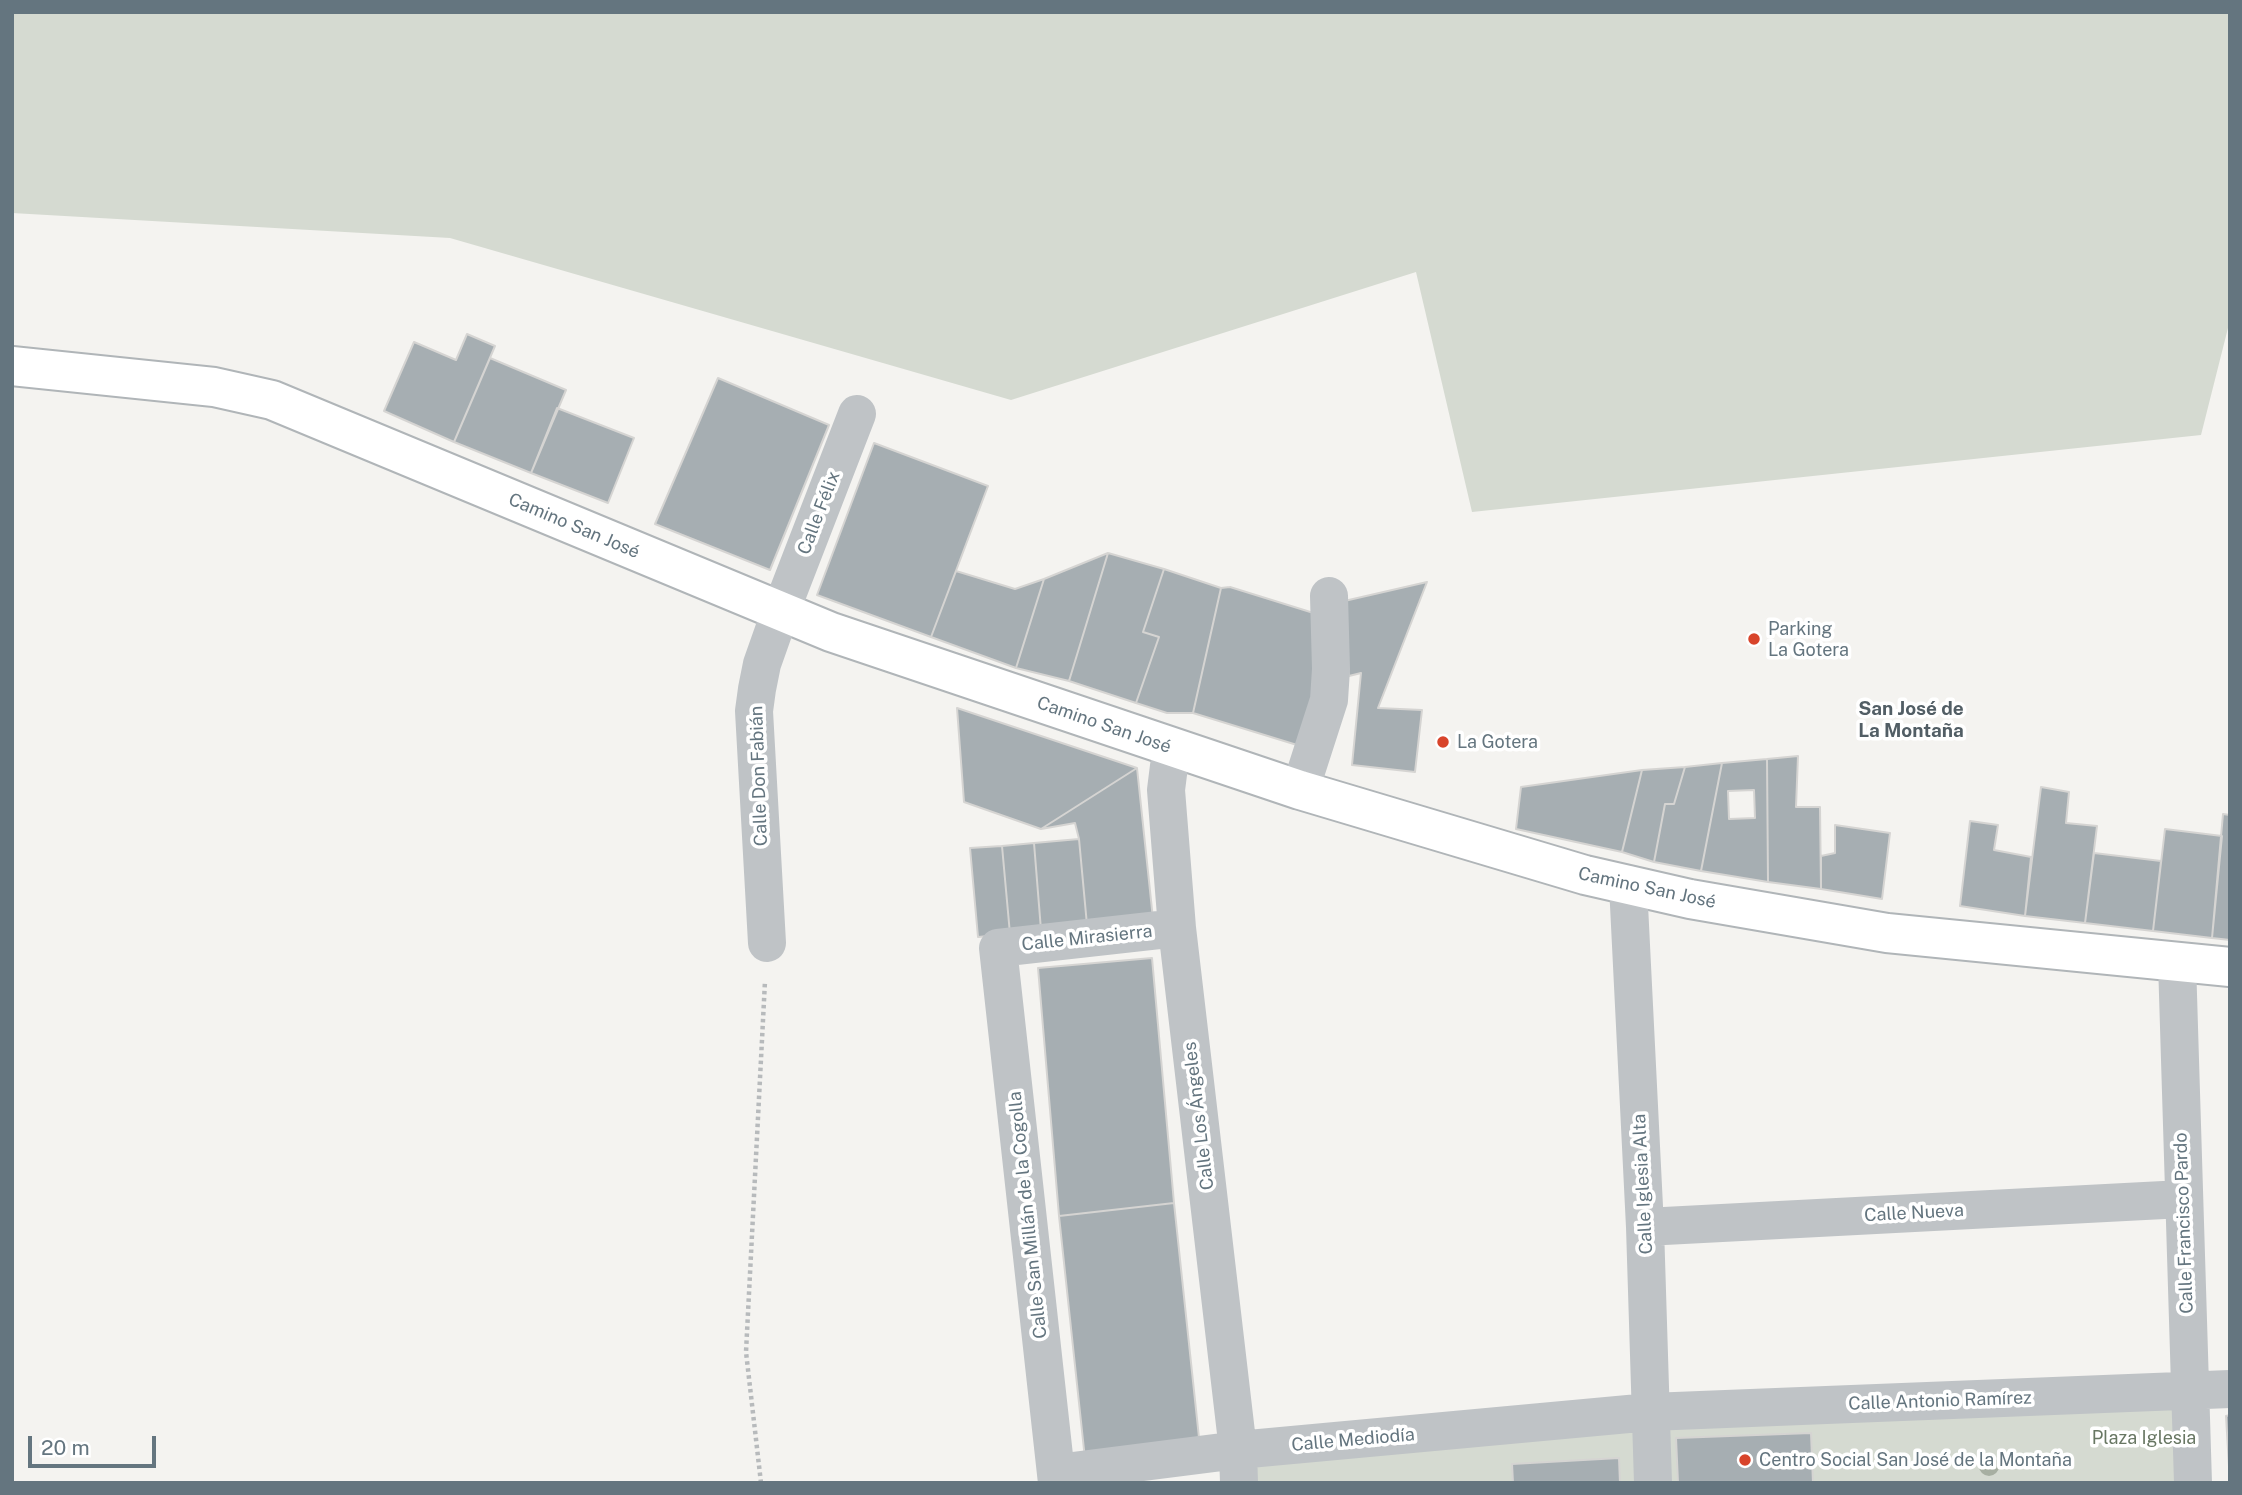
<!DOCTYPE html>
<html>
<head>
<meta charset="utf-8">
<style>
  body { margin:0 }
  #map { position:relative; width:2242px; height:1495px; overflow:hidden; background:#f4f3f0; font-family:"Public Sans",sans-serif }
  canvas { display:block }
  .frame { position:absolute; inset:0; border:14px solid #64757f; pointer-events:none }
  .scale { position:absolute; left:28px; top:1436px; width:128px; height:32px; box-sizing:border-box; border:4px solid #64757f; border-top:0; padding-left:9px; font-size:21px; line-height:24px; white-space:nowrap; color:#64757f; -webkit-text-stroke:5px #fff; paint-order:stroke }
</style>
</head>
<body>
<div id="map">
<canvas width="2242" height="1495"></canvas>
<div class="frame"></div>
<div class="scale">20 m</div>
</div>
<script>
const g = document.querySelector('canvas').getContext('2d');
g.lineJoin = 'round';
function fillPath(path, color) { g.fillStyle = color; g.fill(path, 'evenodd'); }
const shape = rows => new Path2D(rows.map(r => 'M' + r).join(''));
function stroke(path, color, width, dash) { g.strokeStyle = color; g.lineWidth = width; g.lineCap = dash ? 'butt' : 'round'; g.setLineDash(dash || []); g.stroke(path); }
function label(font, color, halo, rows, align = 'center') {
  g.font = font + ' "Public Sans",sans-serif'; g.lineWidth = 7; g.setLineDash([]); g.textBaseline = 'middle'; g.strokeStyle = halo; g.fillStyle = color; for (const [text, x, y, turn = 0] of rows) {
    g.save(); g.translate(x, y); g.rotate((+turn || 0) * Math.PI / 180); g.textAlign = isNaN(turn) ? turn : align; if (halo) g.strokeText(text, 0, 0); g.fillText(text, 0, 0); g.restore();
  }
}
const green = shape([
  [12,12,2230,12,2230,320,2201,435,1472,512,1416,272,1011,400,450,238,12,213],
  [2189,1391,2193,1483,1239,1483,1238,1450]
]);
const building = shape([
  [467,334,495,346,454,442,384,411,414,342,456,360,467,334],
  [490,358,566,390,531,473,454,442,490,358],
  [718,378,829,425,770,570,655,524,718,378],
  [557,408,634,438,608,503,531,473,557,408],
  [874,443,988,486,931,637,817,595,874,443],
  [1108,553,1164,569,1143,632,1159,637,1136,703,1069,681,1108,553],
  [1108,553,1069,681,1016,668,1044,579,1108,553],
  [1164,569,1221,588,1193,713,1167,713,1136,703,1159,637,1143,632,1164,569],
  [956,571,1015,589,1044,579,1016,668,931,637,956,571],
  [1427,582,1378,708,1422,710,1415,772,1352,765,1361,673,1349,676,1340,602,1427,582],
  [1230,587,1320,615,1320,681,1297,745,1193,713,1221,588,1230,587],
  [957,708,1137,768,1041,829,964,802,957,708],
  [1798,756,1796,807,1820,807,1821,889,1768,882,1767,759,1798,756],
  [1767,759,1768,882,1701,871,1722,763,1767,759],
  [1754,790,1755,818,1729,819,1728,791,1754,790],
  [1722,763,1701,871,1654,862,1665,804,1674,804,1685,767,1722,763],
  [1685,767,1674,804,1665,804,1654,862,1622,852,1642,770,1685,767],
  [1137,768,1153,919,1087,925,1079,839,1075,823,1041,829,1137,768],
  [1642,770,1622,852,1516,829,1521,787,1642,770],
  [2041,787,2069,792,2066,823,2097,826,2085,923,2025,916,2041,787],
  [2223,814,2230,815,2230,940,2212,938,2223,814],
  [1970,821,1998,825,1994,850,2031,857,2025,916,1960,906,1970,821],
  [1835,825,1890,833,1882,899,1821,889,1821,856,1835,853,1835,825],
  [2165,829,2222,836,2212,938,2153,931,2165,829],
  [1079,839,1087,925,1041,930,1034,843,1079,839],
  [1034,843,1041,930,1010,934,1002,846,1034,843],
  [1002,846,1010,934,978,937,970,848,1002,846],
  [2094,853,2161,861,2153,931,2085,923,2094,853],
  [1152,958,1174,1203,1059,1216,1038,968,1152,958],
  [1174,1203,1200,1447,1085,1459,1059,1216,1174,1203],
  [2230,1415,2230,1483,2226,1416,2230,1415],
  [1811,1433,1813,1483,1678,1483,1676,1438,1811,1433],
  [1619,1458,1620,1483,1513,1483,1512,1464,1619,1458]
]);
const path = shape([
  [761,1483,746,1352,765,981]
]);
const minor = shape([
  [1175,749,1169,766,1166,790,1177,928,1238,1450,1239,1483],
  [1300,790,1329,700,1331,669,1329,596],
  [1628,885,1645,1227,1653,1483],
  [767,943,754,711,757,689,762,664,780,613,857,414],
  [2177,962,2193,1483],
  [1645,1227,2183,1199],
  [1057,1473,1238,1450,1650,1412,2230,1389],
  [1057,1483,998,948,1177,928]
]);
const major = shape([
  [12,366,214,387,272,400,831,632,1300,790,1585,875,1690,899,1887,933,2230,967]
]);
const trees = [
  [1989,1466]
];
const markers = [
  [1754,639,7,"#d8442b"],
  [1443,742,7,"#d8442b"],
  [1745,1460,7,"#d8442b"]
];
const streetNames = [
  ["Calle Félix",819,513,-69],
  ["Camino San José",574,526,23],
  ["Camino San José",1104,725,19],
  ["Calle Don Fabián",759,776,-92],
  ["Camino San José",1647,888,12],
  ["Calle Mirasierra",1087,938,-6],
  ["Calle Los Ángeles",1199,1116,-97],
  ["Calle Iglesia Alta",1643,1184,-93],
  ["Calle Nueva",1914,1213,-3],
  ["Calle San Millán de la Cogolla",1028,1215,-96],
  ["Calle Francisco Pardo",2184,1223,-92],
  ["Calle Antonio Ramírez",1940,1401,-2],
  ["Calle Mediodía",1353,1440,-5]
];
const poiNames = [
  ["Parking",1768,629],
  ["La Gotera",1768,650],
  ["La Gotera",1457,742],
  ["Centro Social San José de la Montaña",1759,1460]
];
const parkNames = [
  ["Plaza Iglesia",2144,1438]
];
const neighbourhoodNames = [
  ["San José de",1911,709],
  ["La Montaña",1911,731]
];
fillPath(green, '#d5dad1');
fillPath(building, '#a6aeb2');
stroke(building, '#d5d4d2', 2);
stroke(major, '#b0b5b8', 42);
stroke(path, '#b7babc', 4.5, [3.5, 3.5]);
stroke(minor, '#bfc3c6', 38);
stroke(major, '#fff', 38);
g.fillStyle = '#a7afa2';
for (const [x, y] of trees) { g.beginPath(); g.arc(x, y, 10, 0, 2 * Math.PI); g.fill(); }
for (const [x, y, r, color] of markers) { const dot = new Path2D(); dot.arc(x, y, r, 0, 2 * Math.PI); g.fillStyle = color; g.fill(dot); stroke(dot, '#fff', 2.5); }
label('18px', '#64757f', '#fff', streetNames);
label('18px', '#64757f', '#fff', poiNames, 'left');
label('18px', '#687763', '#fff', parkNames);
label('bold 19px', '#525e65', '#fff', neighbourhoodNames);
</script>
</body>
</html>
